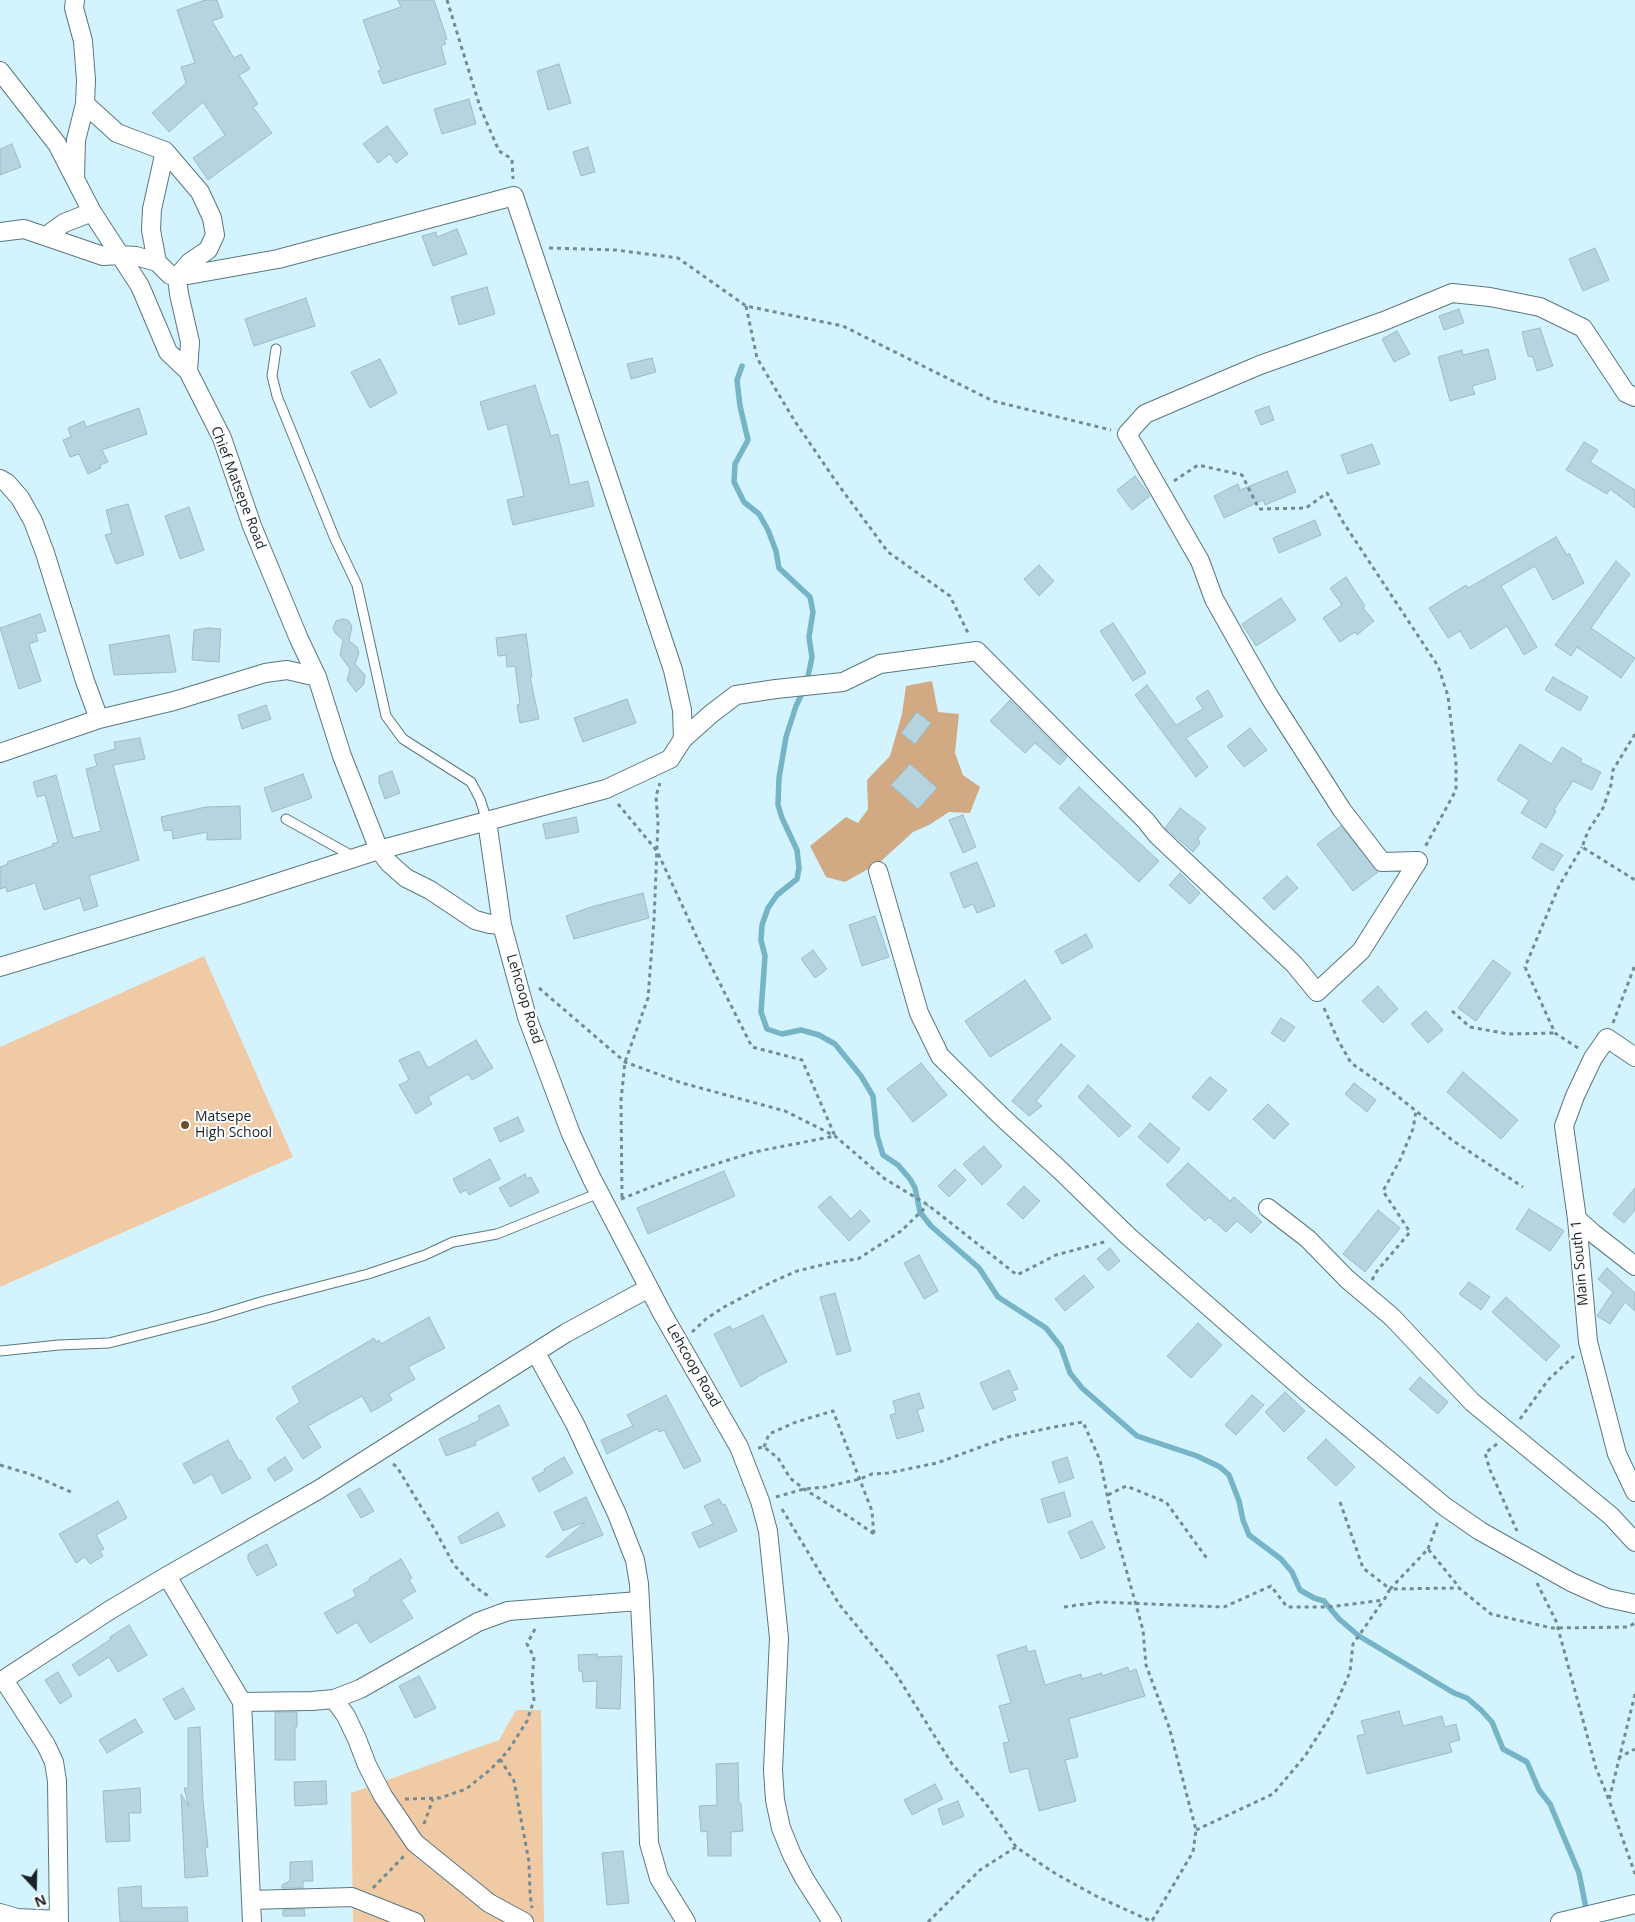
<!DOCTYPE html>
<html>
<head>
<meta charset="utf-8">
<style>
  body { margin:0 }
  #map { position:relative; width:1635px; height:1922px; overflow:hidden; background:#d3f4fe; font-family:"Open Sans",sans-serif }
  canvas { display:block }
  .north { position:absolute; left:10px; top:1862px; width:50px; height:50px; -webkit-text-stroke:4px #fff; paint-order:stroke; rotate:159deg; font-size:14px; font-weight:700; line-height:20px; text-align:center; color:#172327 }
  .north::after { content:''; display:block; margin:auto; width:18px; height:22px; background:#172327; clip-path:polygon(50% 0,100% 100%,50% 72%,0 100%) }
</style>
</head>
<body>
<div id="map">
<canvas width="1635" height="1922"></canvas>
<div class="north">N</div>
</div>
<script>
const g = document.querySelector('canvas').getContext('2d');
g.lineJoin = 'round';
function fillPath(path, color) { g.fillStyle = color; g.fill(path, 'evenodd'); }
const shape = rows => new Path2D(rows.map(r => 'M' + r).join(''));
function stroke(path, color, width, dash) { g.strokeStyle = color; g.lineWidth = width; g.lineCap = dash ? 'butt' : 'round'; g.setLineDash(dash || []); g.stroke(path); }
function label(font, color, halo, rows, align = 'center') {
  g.font = font + ' "Open Sans",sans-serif'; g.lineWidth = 4; g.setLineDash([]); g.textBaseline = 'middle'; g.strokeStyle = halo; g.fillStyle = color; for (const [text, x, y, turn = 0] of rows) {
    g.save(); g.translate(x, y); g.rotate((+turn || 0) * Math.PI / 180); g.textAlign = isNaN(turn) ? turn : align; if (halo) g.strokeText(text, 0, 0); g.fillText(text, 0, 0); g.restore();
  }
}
const green = shape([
  [204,956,293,1157,0,1287,0,1047],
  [516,1710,541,1710,544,1922,353,1922,351,1793,499,1740]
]);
const forest = shape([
  [932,681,938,712,959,714,955,753,963,775,980,787,970,813,949,812,929,825,913,832,879,863,845,882,826,877,810,846,846,817,858,823,868,809,867,780,890,756,902,714,906,686]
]);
const stream = shape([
  [742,366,737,380,740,406,748,440,735,464,734,482,744,502,759,514,768,530,776,551,779,568,810,597,813,612,809,637,812,657,810,667,806,685,796,706,786,737,779,778,778,805,782,818,797,850,799,868,797,879,777,895,768,908,762,925,761,940,765,956,761,1012,767,1029,782,1034,801,1030,819,1035,835,1044,861,1076,873,1096,877,1135,883,1155,898,1165,910,1179,915,1188,920,1212,931,1226,979,1268,998,1297,1046,1328,1061,1347,1070,1373,1082,1388,1137,1436,1197,1456,1220,1467,1229,1475,1239,1501,1243,1520,1249,1535,1281,1559,1292,1572,1300,1590,1314,1598,1324,1601,1339,1619,1359,1636,1454,1693,1467,1698,1481,1710,1492,1722,1503,1749,1527,1762,1539,1790,1550,1804,1579,1873,1587,1913]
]);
const building = shape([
  [205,0,217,0,223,17,212,21,234,58,241,54,250,69,239,75,258,104,253,107,272,133,208,180,193,158,225,135,203,102,169,132,152,113,186,83,181,67,195,63,177,10,205,0],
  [398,0,434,0,447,39,444,40,446,44,441,46,446,64,383,84,378,71,381,70,363,20,401,7,398,0],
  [559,64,571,103,548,110,537,71,559,64],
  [469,99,476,124,442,134,434,109,469,99],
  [387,126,408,154,396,163,390,154,378,163,363,144,387,126],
  [12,144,21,167,0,175,0,149,12,144],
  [588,147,595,172,581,176,573,152,588,147],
  [457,229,467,254,433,266,422,236,436,232,437,237,457,229],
  [1595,248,1609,280,1583,291,1569,259,1595,248],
  [487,287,495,314,459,325,451,297,487,287],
  [306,298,315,326,254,346,245,319,306,298],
  [1459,309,1464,323,1444,330,1439,316,1459,309],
  [1540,328,1553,366,1537,371,1533,357,1528,356,1522,332,1540,328],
  [1397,331,1410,354,1394,362,1382,339,1397,331],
  [1488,349,1496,379,1472,386,1475,394,1450,401,1438,357,1462,350,1463,355,1488,349],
  [652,358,656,372,631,379,627,364,652,358],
  [380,359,397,393,370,408,351,372,380,359],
  [535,385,551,436,558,434,570,485,588,481,594,506,513,525,507,500,524,496,507,424,488,430,480,402,535,385],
  [1269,406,1274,420,1261,425,1255,411,1269,406],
  [139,408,147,434,102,450,108,462,100,465,101,468,88,474,79,454,70,457,63,440,71,437,68,428,84,421,86,427,139,408],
  [1584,442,1598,450,1590,462,1635,490,1635,508,1610,489,1607,494,1566,470,1584,442],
  [1372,444,1380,464,1348,474,1341,455,1372,444],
  [1287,471,1296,492,1265,505,1263,500,1224,518,1214,496,1238,484,1240,490,1287,471],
  [1135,476,1150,496,1132,510,1117,490,1135,476],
  [128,504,144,555,116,564,105,535,112,533,106,510,128,504],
  [189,507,204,550,180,559,165,516,189,507],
  [1315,520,1321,535,1279,553,1273,538,1315,520],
  [1556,537,1567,555,1569,553,1584,583,1553,600,1535,566,1501,586,1537,647,1524,655,1507,626,1471,649,1460,631,1448,638,1429,608,1466,585,1468,588,1556,537],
  [1616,561,1630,574,1591,628,1635,658,1621,678,1577,647,1571,656,1555,645,1616,561],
  [1039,565,1054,581,1039,596,1024,579,1039,565],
  [1346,577,1365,606,1363,608,1374,621,1357,635,1355,632,1340,642,1323,618,1342,605,1330,588,1346,577],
  [1281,598,1296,620,1256,646,1242,624,1281,598],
  [40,614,46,631,36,634,38,641,29,644,41,681,19,689,0,628,40,614],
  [342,619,348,620,352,626,349,641,357,647,359,653,355,664,365,675,364,684,356,692,347,680,350,669,340,655,343,640,336,634,333,629,336,621,342,619],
  [1113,623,1146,673,1133,681,1100,631,1113,623],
  [208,628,221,629,219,662,192,660,194,630,208,628],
  [526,634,532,677,530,677,539,719,520,723,517,705,520,704,515,666,507,667,506,655,498,656,496,638,526,634],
  [169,635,176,672,114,675,109,645,169,635],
  [1553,677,1588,697,1580,711,1545,690,1553,677],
  [1147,685,1176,725,1203,709,1196,698,1208,690,1223,716,1186,738,1208,767,1196,777,1135,695,1147,685],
  [627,699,636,723,583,742,574,718,627,699],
  [1010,700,1067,757,1060,765,1035,743,1025,753,990,721,1010,700],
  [266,705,271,719,242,729,238,715,266,705],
  [917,712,931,723,915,744,901,733,917,712],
  [1250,728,1267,750,1244,767,1227,746,1250,728],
  [140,738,145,759,113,765,139,860,89,876,98,906,84,911,80,898,44,910,35,883,7,892,6,887,0,889,0,867,8,864,7,862,53,846,52,844,58,842,45,795,37,797,33,782,56,775,73,838,101,831,86,769,97,766,94,755,115,749,114,742,140,738],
  [1520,744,1551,764,1562,747,1582,759,1580,762,1601,772,1592,790,1573,781,1554,810,1556,811,1546,828,1521,813,1529,800,1497,780,1520,744],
  [910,764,937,788,918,809,891,785,910,764],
  [392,771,400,793,385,799,379,782,379,776,392,771],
  [303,774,312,798,272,812,264,788,303,774],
  [1079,787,1159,861,1139,882,1059,808,1079,787],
  [240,806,241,839,207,840,207,832,173,839,172,830,164,831,161,817,206,807,240,806],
  [1180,808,1206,828,1198,838,1200,843,1193,852,1165,828,1180,808],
  [963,815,976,847,963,853,949,820,963,815],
  [576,817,579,832,546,839,543,824,576,817],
  [1341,826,1378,872,1353,891,1317,844,1341,826],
  [1541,843,1563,855,1553,871,1532,858,1541,843],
  [977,862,995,906,977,913,973,904,964,908,950,873,977,862],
  [1180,873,1200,893,1190,904,1169,885,1180,873],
  [1287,876,1298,888,1274,910,1263,898,1287,876],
  [643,893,649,918,574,939,566,916,591,907,643,893],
  [875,916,889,957,862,966,849,925,875,916],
  [1086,934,1093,947,1062,964,1055,951,1086,934],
  [813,950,827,969,815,978,801,959,813,950],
  [1493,960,1511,973,1476,1021,1458,1008,1493,960],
  [1025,980,1051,1019,990,1057,965,1021,1025,980],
  [1378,986,1398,1009,1383,1023,1362,1001,1378,986],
  [1426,1011,1443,1030,1428,1043,1411,1024,1426,1011],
  [1281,1018,1295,1027,1284,1042,1271,1033,1281,1018],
  [476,1040,493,1068,472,1080,468,1074,428,1097,432,1104,416,1114,399,1085,409,1080,399,1060,419,1051,428,1068,476,1040],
  [1061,1044,1075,1056,1036,1101,1042,1106,1029,1116,1012,1101,1061,1044],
  [921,1063,947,1095,913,1122,887,1089,921,1063],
  [1463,1072,1518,1120,1501,1139,1447,1092,1463,1072],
  [1210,1077,1227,1090,1209,1111,1192,1097,1210,1077],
  [1354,1083,1376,1100,1367,1112,1345,1094,1354,1083],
  [1088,1085,1131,1126,1119,1137,1078,1097,1088,1085],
  [1268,1104,1289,1124,1274,1139,1253,1119,1268,1104],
  [518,1117,524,1131,500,1142,494,1128,518,1117],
  [1150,1123,1180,1149,1168,1163,1138,1137,1150,1123],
  [984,1146,1002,1166,982,1185,963,1164,984,1146],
  [490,1159,500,1179,469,1195,466,1190,460,1193,453,1179,490,1159],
  [1188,1163,1230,1201,1234,1197,1262,1222,1251,1233,1237,1221,1226,1232,1209,1217,1205,1221,1166,1185,1188,1163],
  [955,1169,966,1180,949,1197,938,1186,955,1169],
  [724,1171,735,1196,648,1234,637,1208,724,1171],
  [525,1174,527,1179,531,1177,539,1192,510,1207,499,1188,525,1174],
  [1024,1186,1040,1201,1023,1219,1007,1204,1024,1186],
  [1635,1188,1635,1210,1624,1223,1613,1214,1635,1188],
  [830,1196,851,1219,860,1210,870,1221,849,1241,818,1207,830,1196],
  [1529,1209,1564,1231,1550,1251,1516,1229,1529,1209],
  [1378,1210,1400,1228,1365,1272,1343,1254,1378,1210],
  [1110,1248,1120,1261,1108,1271,1097,1259,1110,1248],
  [919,1255,938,1291,924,1299,904,1263,919,1255],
  [1607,1268,1635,1293,1635,1311,1625,1302,1610,1324,1597,1316,1613,1292,1598,1279,1607,1268],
  [1084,1275,1094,1287,1065,1311,1055,1299,1084,1275],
  [1469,1282,1490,1297,1481,1310,1459,1294,1469,1282],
  [835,1293,851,1351,837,1355,820,1297,835,1293],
  [1506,1297,1560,1346,1546,1361,1492,1312,1506,1297],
  [763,1315,787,1362,757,1377,757,1378,741,1387,714,1334,730,1326,732,1330,763,1315],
  [429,1317,445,1348,408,1367,415,1379,389,1394,392,1400,371,1412,362,1396,308,1426,321,1447,303,1459,276,1418,300,1402,292,1387,374,1338,376,1342,379,1340,381,1344,429,1317],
  [1198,1323,1222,1345,1191,1378,1167,1356,1198,1323],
  [1009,1370,1018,1389,1012,1391,1016,1400,993,1410,980,1383,1009,1370],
  [1420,1377,1448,1402,1438,1414,1409,1389,1420,1377],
  [1285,1392,1305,1411,1284,1432,1265,1412,1285,1392],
  [919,1393,924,1408,917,1410,924,1431,897,1439,890,1415,896,1413,893,1401,919,1393],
  [666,1395,701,1461,684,1469,664,1430,659,1432,657,1429,607,1454,601,1440,633,1426,627,1415,666,1395],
  [1252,1395,1264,1405,1236,1435,1225,1425,1252,1395],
  [499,1405,509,1425,475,1442,476,1445,446,1456,439,1439,480,1420,478,1416,499,1405],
  [1326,1439,1355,1467,1336,1486,1307,1458,1326,1439],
  [228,1440,239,1461,241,1460,251,1478,222,1494,212,1474,194,1484,183,1464,228,1440],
  [285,1457,293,1470,275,1481,267,1469,285,1457],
  [564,1457,573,1473,539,1492,532,1478,545,1471,544,1469,564,1457],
  [1067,1457,1074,1478,1059,1483,1052,1462,1067,1457],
  [360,1488,374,1511,361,1518,347,1495,360,1488],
  [1064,1492,1071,1516,1048,1523,1041,1499,1064,1492],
  [586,1497,603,1535,547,1558,546,1556,585,1522,563,1531,554,1512,586,1497],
  [719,1499,723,1505,725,1504,737,1531,699,1548,692,1533,713,1524,704,1506,719,1499],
  [118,1501,127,1518,96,1535,104,1549,100,1551,103,1556,90,1564,85,1557,76,1563,59,1534,118,1501],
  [498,1512,505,1526,461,1544,458,1537,498,1512],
  [1092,1521,1105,1548,1081,1559,1068,1532,1092,1521],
  [267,1544,277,1565,257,1576,248,1560,248,1554,267,1544],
  [401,1559,412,1578,409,1580,416,1591,401,1600,413,1618,370,1643,357,1622,337,1634,324,1613,356,1596,353,1590,370,1580,369,1578,401,1559],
  [129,1625,147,1655,118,1672,109,1657,79,1676,72,1665,111,1639,110,1637,129,1625],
  [1026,1646,1028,1652,1035,1650,1045,1685,1081,1674,1082,1679,1102,1673,1102,1676,1128,1667,1129,1672,1136,1669,1145,1696,1069,1719,1078,1757,1065,1760,1076,1801,1039,1811,1028,1768,1010,1773,1003,1743,1009,1742,999,1706,1011,1703,997,1655,1026,1646],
  [597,1654,597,1657,622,1656,620,1709,596,1708,597,1681,583,1682,582,1671,579,1671,578,1655,597,1654],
  [58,1672,72,1696,60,1704,45,1680,58,1672],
  [419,1676,436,1708,415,1718,399,1686,419,1676],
  [183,1688,195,1709,175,1720,163,1699,183,1688],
  [1399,1711,1403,1726,1442,1716,1445,1727,1456,1724,1460,1740,1449,1743,1452,1752,1367,1774,1357,1736,1365,1734,1361,1721,1399,1711],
  [275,1712,297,1712,297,1727,295,1727,295,1760,275,1760,275,1712],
  [135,1719,143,1732,107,1753,99,1740,135,1719],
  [200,1727,203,1800,208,1847,205,1848,208,1876,185,1878,181,1794,189,1807,184,1788,188,1788,188,1728,200,1727],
  [738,1763,739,1803,741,1803,743,1831,731,1832,731,1856,708,1856,707,1831,701,1832,699,1806,717,1805,716,1764,738,1763],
  [326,1781,327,1804,295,1806,294,1782,326,1781],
  [935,1784,943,1799,912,1815,904,1800,935,1784],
  [140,1788,141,1813,129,1813,130,1841,106,1842,103,1791,140,1788],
  [958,1801,964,1816,943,1825,938,1809,958,1801],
  [623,1851,629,1903,607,1905,602,1853,623,1851],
  [312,1861,313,1881,303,1881,303,1888,282,1888,282,1885,290,1881,290,1862,312,1861],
  [141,1886,142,1908,187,1907,188,1922,120,1922,118,1888,141,1886],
  [304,1909,305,1916,283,1916,283,1910,304,1909]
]);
const path = shape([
  [447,0,480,107,499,151,512,159,513,179],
  [549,248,616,250,678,258,746,306,843,326,993,401,1111,430],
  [746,306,757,358,794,420,837,483,888,552,950,596,969,635],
  [1174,481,1198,465,1242,475,1259,509,1306,508,1327,493,1343,522,1438,666,1448,696,1456,764,1456,790,1425,847],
  [1635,734,1613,770,1611,785,1603,808,1588,831,1582,847,1635,880],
  [618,804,657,851,701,946,752,1047,802,1060,835,1136],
  [539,988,625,1062,682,1083,785,1111,835,1136,885,1179,928,1205,1017,1275,1056,1255,1108,1241],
  [1324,1008,1338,1040,1351,1063,1390,1090,1452,1140,1523,1187],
  [1452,1011,1470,1027,1508,1034,1555,1033],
  [1613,1023,1635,965],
  [1578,1048,1555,1033,1525,967,1559,886,1582,847],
  [622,1197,621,1100,625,1062,648,998,654,920,658,823,656,796,660,783],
  [621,1199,684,1174,754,1152,835,1136],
  [1372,1280,1377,1271,1410,1232,1383,1191,1400,1160,1413,1129,1416,1111],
  [692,1332,706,1319,724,1307,772,1282,797,1271,834,1262,858,1259,901,1231,928,1205],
  [1520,1419,1548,1380,1574,1356],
  [1497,1444,1485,1453,1490,1470,1517,1531],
  [764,1447,769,1434,796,1422,833,1411,872,1511,874,1535],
  [758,1448,764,1447,778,1458,790,1478,804,1489,854,1520,874,1534],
  [393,1464,397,1467,435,1530,454,1565,474,1586,491,1598],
  [0,1465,30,1474,71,1492],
  [1108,1495,1126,1486,1166,1502,1208,1560],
  [776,1497,804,1489,825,1487,860,1479,872,1474,888,1473,937,1463,1008,1437,1054,1427,1083,1422,1100,1460,1112,1519,1143,1630,1146,1665,1169,1727,1196,1830,1193,1852,1152,1921],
  [1340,1502,1363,1568,1390,1589,1428,1549,1459,1587],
  [782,1509,839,1604,896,1674,952,1764,986,1804,1016,1847,1056,1874,1096,1896,1153,1922],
  [1428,1549,1438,1521],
  [1537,1583,1556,1621,1596,1768,1609,1800],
  [1064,1607,1100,1602,1224,1607,1271,1586,1287,1607,1328,1607,1384,1600,1390,1589,1459,1588,1491,1614,1552,1628,1628,1627,1635,1623],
  [1635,1694,1609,1800,1635,1874],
  [1618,1758,1635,1749],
  [500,1759,514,1781,529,1862,530,1894,532,1908],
  [405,1799,440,1798,466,1789,491,1769,508,1751,527,1721,534,1700,532,1682,534,1657,527,1644,536,1627],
  [424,1824,433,1799],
  [1196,1830,1273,1794,1305,1756,1331,1715,1350,1672,1353,1644,1383,1601],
  [373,1888,404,1856],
  [928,1922,980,1870,1016,1847]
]);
const service = shape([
  [276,349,272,376,277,396,335,539,357,585,386,716,403,739,471,782,480,799,487,821],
  [286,819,354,857],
  [0,1351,59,1345,109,1343,211,1317,264,1301,368,1274,425,1255,453,1242,497,1234,599,1193]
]);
const minor = shape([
  [0,71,57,144,92,212,140,286,168,352,188,371,222,438,252,526,299,639,317,677,342,756,379,850,389,863,406,878,430,890,475,920,490,924,502,925],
  [75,179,76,140,85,104,86,80,83,41,74,8,75,0],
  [0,232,24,229,103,256,120,255,136,256,157,262,170,275,177,277,190,262,208,250,215,235,212,218,200,192,165,151,117,133,85,104],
  [46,236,64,223,92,212],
  [157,262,151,230,152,209,165,151],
  [0,479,7,483,20,498,33,521,45,553,85,681,99,719],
  [683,739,711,714,736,695,776,689,843,682,880,664,977,651,1146,821,1157,835,1294,964,1317,992,1361,951,1418,861,1382,862,1342,810,1269,696,1246,656,1214,599,1200,561,1127,434,1145,414,1194,393,1260,365,1384,321,1452,293,1490,297,1540,307,1583,328,1626,393,1635,397],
  [0,753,99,719,174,701,265,673,287,670,317,677],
  [487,821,502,925,527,1017,571,1134,592,1179,662,1313,739,1447,760,1501,768,1531,779,1638,773,1770,775,1800,781,1828,792,1855,804,1878,832,1922],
  [878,871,919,1013,940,1056,1002,1117,1060,1170,1128,1236,1304,1390,1444,1506,1480,1531,1571,1582,1607,1598,1635,1604],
  [0,967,239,895,379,850,606,789,670,759,683,739,682,710,673,670,514,196,278,259,177,277,179,294,190,342,188,371],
  [1635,1057,1607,1038,1593,1058,1575,1096,1564,1126,1577,1219,1588,1342,1617,1454,1635,1492],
  [1268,1208,1308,1239,1347,1279,1392,1317,1472,1402,1611,1516,1635,1542],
  [1577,1219,1594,1234,1635,1266],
  [536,1353,575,1424,617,1514,635,1560,639,1584,644,1680,649,1843,659,1878,686,1922],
  [167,1576,242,1702,252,1922],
  [4,1680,46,1745,54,1762,57,1781,59,1922],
  [0,1682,110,1610,167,1576,318,1490,566,1333,649,1288],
  [334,1699,346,1716,357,1739,367,1765,383,1796,415,1843,489,1903,524,1922],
  [242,1702,312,1701,334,1699,360,1689,478,1622,508,1611,639,1601],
  [251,1900,352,1897,415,1922],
  [0,1913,17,1918,59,1920],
  [1560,1922,1635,1904]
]);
const markers = [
  [185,1125,5,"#724f28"]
];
const streetNames = [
  ["Chief Matsepe Road",238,488,69],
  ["Lehcoop Road",524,999,73],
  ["Main South 1",1580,1263,-95],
  ["Lehcoop Road",693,1366,60]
];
const poiNames = [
  ["Matsepe",195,1117],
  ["High School",195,1133]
];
fillPath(green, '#f0caa4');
fillPath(forest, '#d1aa83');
stroke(stream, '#76b4c7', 5.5);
fillPath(building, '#b5d4df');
stroke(building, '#9cbcc6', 1);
stroke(service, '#5a7781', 11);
stroke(minor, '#5a7781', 20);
stroke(path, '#748b92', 3, [4, 4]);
stroke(service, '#fff', 9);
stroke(minor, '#fff', 18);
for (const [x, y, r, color] of markers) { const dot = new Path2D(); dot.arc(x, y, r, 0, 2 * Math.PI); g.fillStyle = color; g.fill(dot); stroke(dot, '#fff', 2); }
label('14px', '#172327', '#fff', streetNames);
label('14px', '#172327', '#fff', poiNames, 'left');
</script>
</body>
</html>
